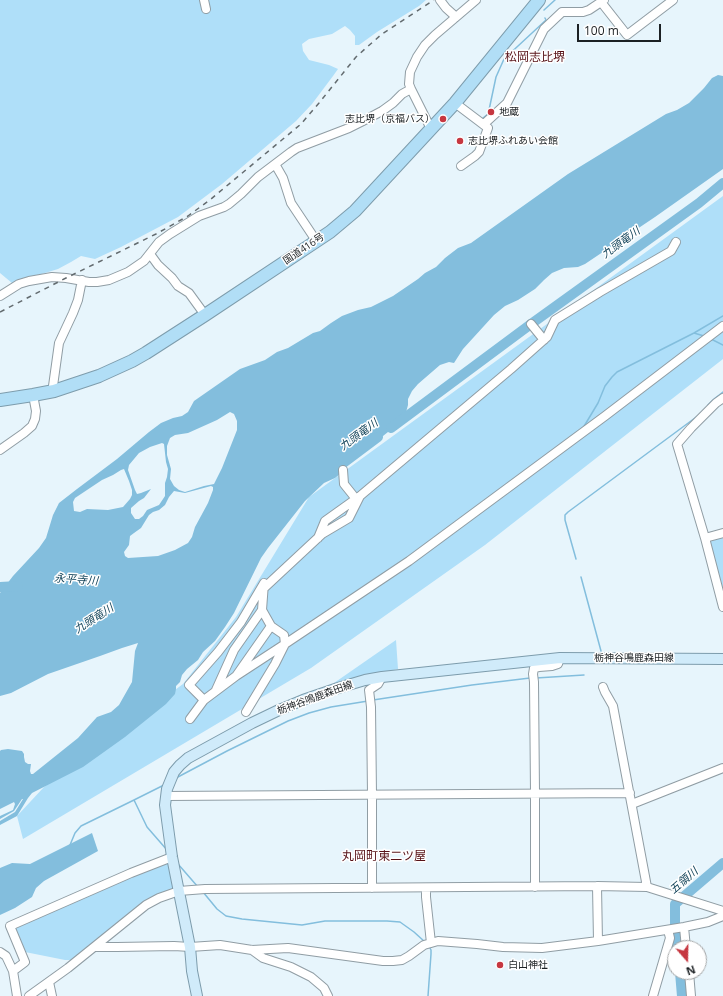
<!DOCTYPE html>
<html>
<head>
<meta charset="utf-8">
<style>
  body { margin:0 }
  #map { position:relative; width:723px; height:996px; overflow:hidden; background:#e7f5fc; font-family:"Open Sans",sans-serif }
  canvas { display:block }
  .north { position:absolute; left:667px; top:940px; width:40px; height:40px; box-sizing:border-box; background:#fff; border:1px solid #a4a6a7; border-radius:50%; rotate:160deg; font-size:11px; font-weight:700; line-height:16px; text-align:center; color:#1c2124 }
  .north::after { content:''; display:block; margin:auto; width:14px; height:18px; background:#c63740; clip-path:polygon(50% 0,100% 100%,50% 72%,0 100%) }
  .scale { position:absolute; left:577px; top:24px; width:84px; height:18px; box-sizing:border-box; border:2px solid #1c2124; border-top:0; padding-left:5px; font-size:12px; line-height:14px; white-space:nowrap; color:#1c2124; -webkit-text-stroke:3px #fff; paint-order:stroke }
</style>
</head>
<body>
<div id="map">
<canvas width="723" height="996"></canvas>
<div class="north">N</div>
<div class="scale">100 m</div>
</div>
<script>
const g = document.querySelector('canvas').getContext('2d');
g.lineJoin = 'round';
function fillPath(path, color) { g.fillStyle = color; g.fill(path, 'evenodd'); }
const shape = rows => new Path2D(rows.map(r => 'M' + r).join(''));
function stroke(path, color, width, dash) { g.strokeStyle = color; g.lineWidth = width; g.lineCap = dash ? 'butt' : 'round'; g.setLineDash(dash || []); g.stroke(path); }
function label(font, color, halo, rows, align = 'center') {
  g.font = font + ' "Open Sans","Noto Sans JP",sans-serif'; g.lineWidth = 3; g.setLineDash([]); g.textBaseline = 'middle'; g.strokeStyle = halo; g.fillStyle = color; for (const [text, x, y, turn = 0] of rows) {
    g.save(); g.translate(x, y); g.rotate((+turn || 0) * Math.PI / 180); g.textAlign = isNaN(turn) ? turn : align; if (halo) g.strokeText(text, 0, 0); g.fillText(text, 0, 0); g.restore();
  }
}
const green = shape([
  [0,0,426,0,419,6,377,32,359,45,355,45,355,36,350,30,345,26,332,34,309,39,302,44,303,51,309,60,329,65,338,69,333,76,312,104,296,121,222,184,178,217,121,247,95,259,81,256,71,262,58,269,12,283,0,273],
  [723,196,723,359,485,545,311,668,23,839,17,816,44,787,183,684,236,617,309,497],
  [723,535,723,593,710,544,713,537],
  [396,640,398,669,334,683],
  [172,857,179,891,159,898,76,960,65,960,20,951,10,927]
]);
const water = shape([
  [718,75,723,76,723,169,655,217,585,264,578,267,564,268,552,273,544,280,535,289,518,300,505,306,494,315,463,349,454,363,449,362,440,365,418,384,412,391,408,399,408,405,405,416,398,424,373,444,366,445,356,450,350,456,346,465,340,474,335,478,324,483,305,501,268,548,261,558,234,613,225,627,215,641,203,652,198,660,187,669,182,675,180,682,176,686,176,689,175,694,166,704,125,737,83,767,32,793,28,798,17,816,0,825,0,821,15,812,23,799,22,799,14,811,0,819,0,816,13,810,15,804,14,802,0,809,0,751,1,750,8,749,22,751,24,754,24,757,25,762,28,764,31,764,30,771,31,774,33,774,78,738,97,717,111,712,119,705,132,682,135,651,138,643,122,648,100,656,48,674,11,693,0,696,0,593,13,576,39,548,46,538,53,515,59,503,77,489,117,459,149,432,161,423,173,418,182,416,188,412,194,401,240,369,265,360,277,352,288,348,313,333,320,331,331,323,342,316,358,310,371,307,393,296,418,279,425,273,436,267,445,258,458,248,471,243,568,174,666,114,677,110,689,103,704,88,712,78],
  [230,412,234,414,237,421,237,430,222,468,214,484,204,486,185,492,179,490,174,486,170,479,171,469,167,455,167,446,170,438,175,435,188,433,217,420],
  [162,443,164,444,166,462,168,469,167,477,165,483,165,496,159,505,147,510,143,516,139,519,135,519,131,513,131,508,139,501,144,498,151,489,141,493,137,494,135,490,128,470,129,465,139,453,150,447],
  [124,469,129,481,132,490,132,495,130,499,123,507,108,510,87,509,80,512,74,511,73,502,75,498,102,480,113,475,121,470],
  [211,486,213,487,213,490,208,503,195,527,192,537,188,543,175,550,158,556,128,558,125,556,124,552,129,545,130,536,134,533,141,528,149,515,153,512,159,510,165,505,169,497,174,491,185,493],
  [92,833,98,851,44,881,36,888,32,897,15,908,0,915,0,868,12,863,30,864]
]);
const stream = shape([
  [544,10,555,0],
  [483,118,488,114,489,110,496,77,504,59,546,20,545,18],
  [694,333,704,336],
  [711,339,723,345],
  [708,405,714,399,723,392],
  [583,428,598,403,605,386,612,377,617,372,694,333,723,316],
  [576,559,565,520,565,515,568,512,699,415],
  [581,577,601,651],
  [536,678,584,675],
  [373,700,472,685,530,678],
  [176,778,227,751,288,721,309,713,331,707,368,701],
  [134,800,147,827,167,850],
  [70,845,75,833,81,826,134,800,164,785],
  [178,864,198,887],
  [203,892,217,909,226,916,242,919,302,925,325,921,387,921,400,922,414,932,425,942],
  [428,996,431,954,431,950,429,946]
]);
const river = shape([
  [391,428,531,324,699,203,723,183],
  [338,467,378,437],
  [0,587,18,586],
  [677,948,675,928,675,904,723,863],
  [680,972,682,996]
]);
const minor = shape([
  [204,0,206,9],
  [440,0,446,8,456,17],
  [601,2,627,35,673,0],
  [411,89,431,129],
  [455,103,488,128,479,152,475,156,461,166],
  [484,124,507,103,544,29,562,12,583,12,589,10,604,0],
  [275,164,283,178,291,203,317,242],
  [150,254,158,265,172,278,178,286,189,293,205,315],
  [0,296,19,284,29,281,52,277,66,278,89,282,97,282,109,280,128,272,144,261,159,242,170,234,199,216,224,207,229,204,241,194,258,177,291,152,297,148,349,128,367,119,382,111,393,103,402,94,411,89,409,84,410,72,417,57,425,45,435,35,476,0],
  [531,324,544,340],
  [54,391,53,386,59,343,73,313,78,300,82,280],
  [723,398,716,403,691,428,677,444,705,538,723,607],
  [0,450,24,433,32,426,35,419,36,411,33,395],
  [343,470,344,484,356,499],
  [360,496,511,369,547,337,555,320,600,292,671,251,676,242],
  [705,538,723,533],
  [264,588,322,534,349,518,360,496,325,521,318,538],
  [236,676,285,644,409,561,605,416,723,326],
  [603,687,605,692,613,706,647,887],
  [216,690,234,650,262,610,271,626],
  [204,700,189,685,218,652,241,622,264,583,262,610],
  [190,719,204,700,236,676,271,626,284,635,285,644,275,664,246,712],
  [166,796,630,793],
  [632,804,723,768],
  [597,886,598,941],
  [535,887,535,793,534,682,533,674,534,668,539,667,552,666,558,664,560,658],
  [372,888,372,795,371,707,369,690,378,684,382,677],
  [426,888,426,897,431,943],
  [684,927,686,948],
  [95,947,117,947,174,946,190,947,220,945,252,950,288,948,383,961,393,961,402,960,409,956,424,945,438,941,477,944,503,947,542,948,598,941,684,927,708,922,723,916],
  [252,950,263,958,291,967,311,977,324,988,328,996],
  [0,952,6,956,13,971],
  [689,972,691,996],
  [49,982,52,996],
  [17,996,13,971,25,962,10,926,131,873,172,857],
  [29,996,68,968,146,905,159,898,179,891,205,889,597,886,647,887,723,911],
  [653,996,670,938,668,930]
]);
const major = shape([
  [197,996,192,971,190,947,172,857,165,805,167,789,174,772,180,765,188,758,252,723,279,710,303,700,338,688,365,680,382,677,560,658,723,659]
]);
const highway = shape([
  [0,400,33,395,54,391,99,376,132,361,146,353,205,315,330,232,355,211,455,103,539,0]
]);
const rail = shape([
  [0,312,66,278,156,234,188,216,211,199,301,124,319,103,356,57,366,48,382,34,434,0]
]);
const markers = [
  [491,112,4,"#c63740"],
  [443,119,4,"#c63740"],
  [460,141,4,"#c63740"],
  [500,965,4,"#c63740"]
];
const poiNames = [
  ["地蔵",499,112],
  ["志比堺（京福バス）",435,119,"right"],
  ["志比堺ふれあい会館",468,141],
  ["白山神社",508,965]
];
const streetNames = [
  ["国道416号",304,249,-34],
  ["栃神谷鳴鹿森田線",634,658],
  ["栃神谷鳴鹿森田線",315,698,-20]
];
const waterNames = [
  ["九頭竜川",621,243,-36],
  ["九頭竜川",359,435,-36],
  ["永平寺川",76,580,4],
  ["九頭竜川",94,619,-33],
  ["五領川",684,881,-41]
];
const quarterNames = [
  ["松岡志比堺",535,58],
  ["丸岡町東二ツ屋",384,857]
];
fillPath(green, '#afdff9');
fillPath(water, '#83bedd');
stroke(stream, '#83bedd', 1.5);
stroke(river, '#83bedd', 10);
stroke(minor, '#909da4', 10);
stroke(major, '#7d9cac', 12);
stroke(highway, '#7d9cac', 14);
stroke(minor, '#fff', 8);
stroke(major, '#d0ebfa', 10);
stroke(highway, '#b1def6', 12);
stroke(rail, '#636b6f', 1.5, [5, 5]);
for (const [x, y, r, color] of markers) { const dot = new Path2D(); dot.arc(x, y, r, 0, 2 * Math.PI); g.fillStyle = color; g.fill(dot); stroke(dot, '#fff', 1.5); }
label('10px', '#1c2124', '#fff', poiNames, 'left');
label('10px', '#1c2124', '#fff', streetNames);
label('italic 11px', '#14455b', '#fff', waterNames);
label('12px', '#571217', '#fff', quarterNames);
</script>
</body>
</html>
